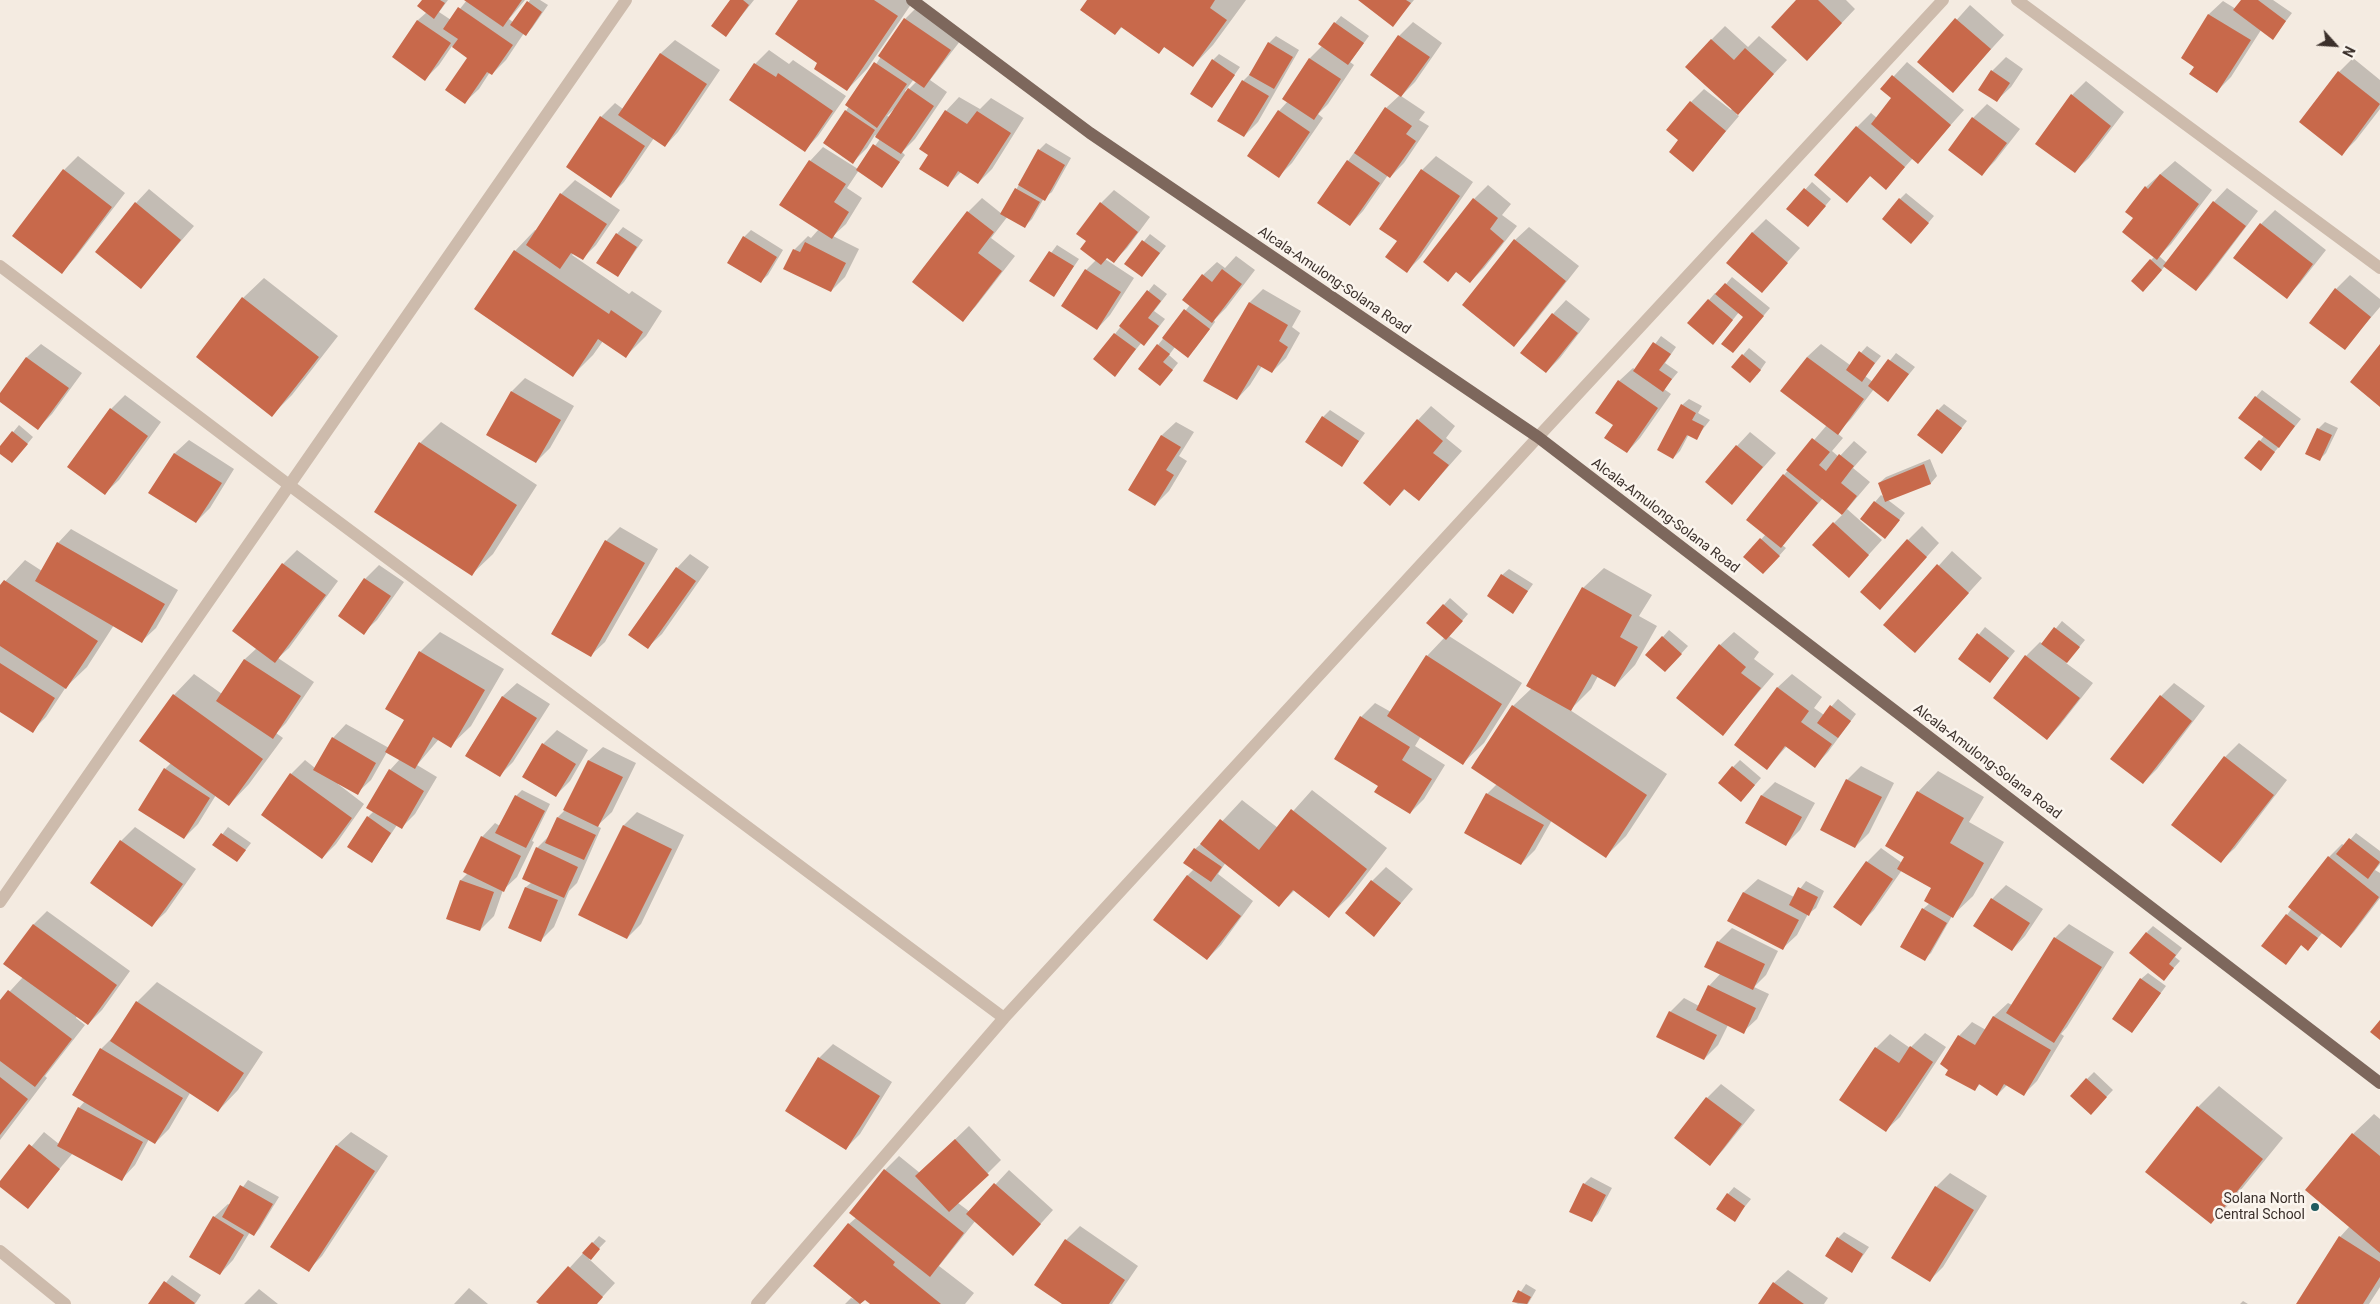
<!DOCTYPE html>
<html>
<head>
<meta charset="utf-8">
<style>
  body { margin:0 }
  #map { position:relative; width:2380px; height:1304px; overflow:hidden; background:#f4ebe1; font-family:Roboto,sans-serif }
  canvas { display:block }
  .north { position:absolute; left:2310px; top:20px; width:50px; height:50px; -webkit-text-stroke:4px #fbf5ee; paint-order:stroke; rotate:116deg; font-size:14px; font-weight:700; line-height:20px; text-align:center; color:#3b302b }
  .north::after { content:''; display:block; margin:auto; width:18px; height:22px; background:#3b302b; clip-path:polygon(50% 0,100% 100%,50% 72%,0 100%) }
</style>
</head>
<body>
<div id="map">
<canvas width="2380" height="1304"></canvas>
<div class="north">N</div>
</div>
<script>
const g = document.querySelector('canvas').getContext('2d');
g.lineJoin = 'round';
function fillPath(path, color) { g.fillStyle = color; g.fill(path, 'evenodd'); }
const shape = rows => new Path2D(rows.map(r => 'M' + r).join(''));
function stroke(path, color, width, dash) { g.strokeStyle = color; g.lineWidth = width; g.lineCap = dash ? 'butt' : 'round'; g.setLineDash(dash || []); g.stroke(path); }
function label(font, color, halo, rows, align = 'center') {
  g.font = font + ' Roboto,sans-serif'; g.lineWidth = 5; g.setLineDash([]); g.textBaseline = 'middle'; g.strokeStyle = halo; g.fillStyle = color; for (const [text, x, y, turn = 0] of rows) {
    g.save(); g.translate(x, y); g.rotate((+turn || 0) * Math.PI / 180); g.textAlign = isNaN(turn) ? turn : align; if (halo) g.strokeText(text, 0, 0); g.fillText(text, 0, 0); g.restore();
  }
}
const shadow = shape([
  [423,0,448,0,439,12,451,20,467,0,525,0,509,19,514,23,530,0,540,0,548,5,532,28,526,34,524,33,506,60,492,74,490,72,479,89,465,102,469,58,452,46,439,65,425,79,393,57,418,20,427,12],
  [732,0,754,0,726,35],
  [800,0,914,0,867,69,847,90,819,63],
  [1089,0,1246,0,1213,45,1193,66,1165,46,1159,53,1122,27,1115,34],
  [1360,0,1414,0,1393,25],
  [1798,0,1846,0,1855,9,1820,46],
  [2242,0,2273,0,2292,13,2273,38,2261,30,2231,77,2217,91,2195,66,2182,58,2209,14,2223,1,2236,9],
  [919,5,964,36,930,80,947,92,915,139,902,152,905,155,882,186,859,170,847,188,862,198,846,224,833,236,859,249,845,277,831,291,794,250,808,236,811,238,819,229,810,161,823,147,858,169,880,139,875,135,867,148,853,162,846,111,905,19],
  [914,79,917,81,906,92,905,91],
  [894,109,890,117,887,116],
  [1970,5,2004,35,1953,91,1919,62],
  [1341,16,1369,36,1350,62,1354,65,1328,104,1318,114,1323,118,1292,163,1278,177,1248,155,1279,111,1288,101,1284,99,1310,58,1323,45,1335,23],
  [1413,22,1442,43,1415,82,1401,96,1425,112,1419,120,1429,126,1404,163,1390,177,1388,175,1363,211,1350,225,1318,203,1386,108,1400,95,1399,36],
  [1725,26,1748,47,1759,36,1787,60,1736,114,1739,116,1693,170,1680,140,1691,102,1704,89,1731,110,1733,108,1711,40],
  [1276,36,1299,50,1258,122,1244,136,1243,81,1253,71,1269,43],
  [675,40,720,70,678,132,665,146,654,138,624,182,610,196,601,117,615,103,623,109,661,53],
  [769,50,789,64,793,60,846,96,818,136,805,150,755,64],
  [1219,54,1240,67,1212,107,1213,60],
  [2006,57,2023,69,2011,87,1997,100,1980,89,1992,71],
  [2353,58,2380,80,2380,109,2356,140,2342,154,2339,72],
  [1907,62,1964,110,1918,162,1913,158,1886,188,1871,175,1847,201,1857,127,1871,113,1877,118,1893,98,1882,89],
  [2086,81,2124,112,2089,158,2075,171,2072,95],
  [959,97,980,109,991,98,1024,118,992,169,978,183,961,172,948,185,930,154,946,111],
  [1987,104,2020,129,1995,161,1982,174,1949,150,1973,118],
  [1046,143,1071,158,1052,192,1044,198,1032,219,1025,226,1008,216,991,238,1015,256,976,306,963,320,914,282,968,212,982,198,1002,214,1039,150],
  [78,156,125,193,75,258,62,272,64,170],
  [1436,156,1473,182,1421,257,1407,271,1398,241,1422,170],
  [2175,161,2212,190,2171,244,2159,256,2167,263,2214,202,2227,188,2258,211,2209,276,2196,290,2165,266,2150,284,2151,260,2155,256,2135,218,2146,187],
  [575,180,620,210,596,245,582,259,574,253,572,255,629,294,632,291,662,311,646,336,626,356,603,341,593,355,572,376,515,251,535,230,537,231,561,194],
  [1812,182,1831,199,1814,219,1788,209],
  [1488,185,1511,204,1502,215,1517,226,1484,268,1470,282,1457,271,1448,280,1474,199],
  [149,189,194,226,140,288,136,203],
  [1114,190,1150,217,1127,248,1114,261,1108,257,1105,259,1134,278,1110,315,1097,329,1063,306,1086,270,1096,260,1088,241,1101,203],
  [1906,193,1934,216,1918,235,1900,199],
  [2275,210,2326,250,2300,283,2286,297,2261,224],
  [1766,219,1800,248,1762,291,1752,233],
  [623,227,643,240,618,276,617,234],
  [1529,227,1579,266,1527,332,1514,346,1515,240],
  [751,230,783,250,768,275,761,281,744,237],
  [1150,234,1166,246,1142,276,1126,263],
  [1057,245,1079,259,1054,296,1031,280],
  [1236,256,1255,270,1226,308,1214,320,1215,322,1194,350,1175,347,1169,355,1178,363,1166,378,1158,345,1190,305,1203,275,1217,262,1225,268],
  [2350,275,2380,299,2380,307,2345,348,2336,289],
  [1732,277,1770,308,1739,345,1745,317,1739,312,1720,336,1709,300,1715,293,1717,295],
  [264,278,338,336,292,395,272,415,243,298],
  [1154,284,1167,294,1154,311,1165,319,1151,337,1144,344,1142,342,1115,375,1115,334],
  [1263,289,1301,311,1292,327,1300,333,1286,358,1272,372,1262,366,1250,385,1237,399,1250,302],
  [1566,300,1590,319,1560,358,1546,372,1553,314],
  [1661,336,1676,347,1665,363,1678,372,1664,389,1671,394,1640,438,1627,452,1614,424,1619,381,1633,368,1636,370],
  [41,344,82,373,52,414,38,428,0,400,0,395,27,357],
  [1821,344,1850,365,1867,346,1881,356,1865,376,1873,382,1896,353,1915,367,1888,400,1874,389,1851,419,1837,433,1843,438,1832,451,1839,457,1854,441,1867,452,1853,468,1870,482,1847,509,1882,540,1862,562,1834,523,1843,514,1823,498,1782,545,1786,548,1770,566,1745,557,1766,534,1784,475,1827,425,1807,357],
  [1749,348,1766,362,1757,375,1743,355],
  [525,378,574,406,550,448,536,462,512,391],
  [2262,390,2301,419,2261,469,2260,441,2264,436,2256,397],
  [125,395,161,422,119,480,105,493,111,409],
  [1689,399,1702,406,1698,413,1710,420,1696,438,1689,434,1680,451,1673,458,1682,405],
  [1944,404,1967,421,1942,453,1938,410],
  [1431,406,1455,426,1446,438,1462,451,1419,500,1405,489,1390,504,1418,420],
  [1330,410,1365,433,1342,465,1323,417],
  [441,422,537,485,493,554,472,574,376,512,420,443],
  [1176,422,1194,432,1179,456,1187,461,1169,491,1155,505,1130,489,1162,435],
  [2325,422,2338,428,2326,453,2319,460,2306,453,2318,429],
  [19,425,33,437,18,455,0,452,0,448],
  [1750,432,1776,453,1732,503,1737,446],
  [189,440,234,469,210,508,196,522,150,493,175,453],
  [1930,459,1937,476,1931,483,1888,500,1905,513,1885,537,1875,502,1881,495,1884,497,1879,483,1886,477],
  [1922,526,1939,543,1880,609,1908,540],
  [620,527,658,549,605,642,591,655,606,541],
  [71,529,178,590,156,628,142,641,114,625,87,667,66,687,46,717,32,731,0,710,0,587,25,560,42,571,58,543],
  [297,550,338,581,289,648,278,658,314,682,286,723,276,733,283,738,249,784,229,805,216,795,198,824,184,838,165,769,171,763,174,695,194,674,222,694,245,659,257,648,283,564],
  [1952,551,1982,578,1915,652,1885,625],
  [690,554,709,567,662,634,648,647,677,568],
  [379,565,404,582,377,620,363,633,340,616,365,579],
  [1604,568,1652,595,1639,616,1657,626,1635,665,1615,686,1598,676,1591,689,1570,710,1667,774,1626,836,1606,856,1552,820,1535,850,1521,864,1487,794,1497,784,1513,706,1532,688,1583,588],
  [1509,569,1533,584,1513,612,1502,575],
  [1450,598,1468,614,1449,636,1522,683,1484,743,1463,763,1421,736,1415,746,1445,765,1424,799,1410,813,1380,785,1336,758,1361,717,1375,703,1391,712,1427,656,1445,637,1428,623],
  [2062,621,2085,640,2066,663,2093,683,2060,725,2047,739,1994,698,2026,656,2040,642,2043,644],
  [1985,627,2015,651,1990,682,1959,659],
  [1669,630,1688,646,1672,664,1647,655],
  [440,632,504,669,471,726,450,746,439,739,417,765,437,777,415,814,402,827,397,825,372,862,368,817,374,811,390,770,400,759,387,752,371,780,357,793,339,783,338,784,364,804,336,844,322,858,291,774,305,760,315,768,333,738,346,724,389,748,405,719,420,652],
  [1734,632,1759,652,1754,659,1774,674,1723,734,1720,645],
  [1792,674,1822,697,1814,708,1824,715,1838,699,1856,714,1828,752,1815,766,1787,746,1767,768,1735,744,1778,687],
  [517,683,550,704,513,762,499,776,466,755,503,696],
  [2174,683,2205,706,2157,769,2143,783,2161,696],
  [557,730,588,750,570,781,556,795,543,744],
  [2239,743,2287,780,2235,848,2221,861,2173,824,2225,757],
  [603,747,636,763,612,812,597,826,601,828,577,883,569,891,554,927,541,940,510,928,526,887,532,882,537,848,550,835,558,817,564,811,589,760],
  [1740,760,1761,778,1748,793,1733,767],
  [1861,766,1894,783,1869,833,1855,847,1847,780],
  [1938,771,1984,797,1969,822,2004,842,1973,896,1952,916,1931,953,1924,959,1923,909,1930,903,1933,887,1902,870,1874,910,1860,924,1835,906,1867,862,1881,848,1902,863,1905,857,1918,792],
  [1775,782,1815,803,1800,830,1786,844,1747,823,1762,795],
  [522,790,550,804,532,841,534,842,517,877,503,890,494,916,480,930,448,918,461,880,468,873,482,837,495,823,500,826,516,796],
  [1312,790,1387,848,1350,896,1329,916,1295,890,1279,905,1226,862,1218,874,1253,901,1221,945,1207,959,1187,876,1194,869,1195,849,1202,843,1242,800,1278,828],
  [637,812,684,835,641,924,627,938,624,825],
  [135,827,196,869,166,912,152,925,92,882,121,841],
  [228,827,251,843,237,861,214,845],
  [2356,833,2380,851,2380,864,2375,870,2380,873,2380,898,2354,932,2340,946,2323,932,2308,950,2302,944,2286,963,2287,915,2329,857,2342,844,2345,846],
  [1386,867,1413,889,1374,935,1372,881],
  [1758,879,1794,897,1806,881,1824,891,1816,908,1808,914,1797,935,1783,948,1729,921,1744,892],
  [2006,885,2043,909,2025,936,2012,950,1992,899],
  [47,911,130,971,102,1010,88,1024,77,1016,76,1018,85,1025,45,1076,47,1078,0,1140,0,1002,23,977,33,925],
  [2069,924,2114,952,2067,1027,2061,1034,2064,1036,2037,1081,2024,1094,2007,1085,1997,1095,1980,1084,1974,1090,1959,1036,1972,1022,1986,1030,1994,1016,2008,1003,2012,1005,2055,938],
  [2153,926,2182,948,2175,957,2180,961,2170,972,2147,932],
  [1732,928,1778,951,1766,975,1754,987,1769,994,1757,1019,1743,1032,1728,1025,1718,1045,1704,1059,1670,1012,1684,998,1699,1006,1709,986,1721,973,1718,942],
  [2148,973,2166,986,2132,1032,2141,979],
  [157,982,263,1052,238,1090,218,1111,190,1093,169,1129,155,1143,149,1139,135,1165,122,1179,73,1153,27,1207,0,1183,44,1132,59,1144,79,1108,85,1101,74,1094,101,1049,115,1035,137,1002],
  [1925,1033,1946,1047,1900,1117,1886,1130,1841,1100,1876,1048,1890,1034,1910,1048],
  [833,1044,892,1082,860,1134,846,1148,819,1058],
  [2094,1072,2113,1090,2091,1113,2087,1079],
  [1721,1084,1755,1110,1723,1150,1710,1164,1676,1138,1707,1098],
  [2219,1086,2283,1138,2231,1202,2211,1223,2147,1171,2198,1107],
  [2374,1114,2380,1119,2380,1287,2369,1304,2297,1304,2340,1237,2350,1226,2307,1190,2353,1134],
  [969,1126,1001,1160,958,1203,970,1212,1009,1170,1053,1210,1026,1240,976,1220,939,1266,974,1293,965,1304,872,1304,866,1299,860,1304,845,1304,851,1298,857,1300,849,1224,857,1217,851,1212,885,1170,899,1156,920,1173],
  [351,1132,388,1156,322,1256,308,1270,272,1246,337,1145],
  [1950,1173,1987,1196,1943,1267,1929,1281,1936,1187],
  [1591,1177,1612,1188,1598,1214,1591,1221,1584,1184],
  [248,1180,279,1197,260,1228,254,1235,250,1232,233,1260,220,1274,214,1217,228,1204,230,1205],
  [1734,1187,1751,1199,1734,1220,1728,1194],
  [1080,1226,1138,1266,1112,1304,1064,1304,1066,1240],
  [1844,1232,1869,1247,1852,1271,1838,1238],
  [599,1236,606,1241,589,1259,615,1283,596,1304,541,1304,538,1302],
  [1788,1270,1828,1298,1824,1304,1760,1304,1774,1283],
  [172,1275,201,1295,195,1304,149,1304],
  [1526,1284,1536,1290,1528,1304,1518,1304,1514,1302],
  [469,1288,488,1304,454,1304],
  [259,1289,278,1304,244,1304],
  [2243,1301,2248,1304,2240,1304]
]);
const building = shape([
  [422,0,440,0,445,3,434,19,417,6],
  [464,0,522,0,503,27],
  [730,0,743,0,749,5,726,37,711,26],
  [798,0,874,0,898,16,847,91,814,69,817,63,775,34],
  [1087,0,1215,0,1210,8,1227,20,1193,67,1164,47,1159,54,1121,27,1115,35,1080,10],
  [1358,0,1406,0,1411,3,1393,27],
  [1796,0,1818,0,1842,23,1807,61,1771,27],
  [2241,0,2258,0,2286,21,2273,40,2233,10],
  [527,1,542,12,526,36,510,25],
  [458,7,513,45,492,75,487,72,465,104,445,90,467,58,452,47,458,39,443,29],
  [2208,14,2251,40,2217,93,2189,74,2194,67,2181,58],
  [904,18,951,50,924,88,878,56],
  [1955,18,1991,49,1953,93,1917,62],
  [417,20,451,43,425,81,392,57],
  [1334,22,1364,43,1348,65,1318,44],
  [1398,35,1430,57,1401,97,1370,75],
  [1711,39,1734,60,1745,48,1774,74,1738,115,1685,67],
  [1268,42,1293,57,1274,89,1249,75],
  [660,53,707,84,665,147,618,115],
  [1309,58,1341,79,1314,120,1282,99],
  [1212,59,1235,75,1212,108,1190,94],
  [874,62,907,84,877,128,845,105],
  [754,63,776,77,778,73,833,111,805,152,729,100],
  [1991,70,2010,83,1997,102,1978,90],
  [2338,71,2380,104,2342,156,2299,122],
  [1892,75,1951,125,1918,164,1871,124,1891,98,1880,89],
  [1242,80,1269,96,1244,137,1217,121],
  [908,88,934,106,901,154,875,137],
  [2071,94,2111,126,2075,173,2035,144],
  [1690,101,1726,131,1693,172,1669,152,1678,140,1666,130],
  [1385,107,1412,126,1406,134,1416,141,1390,178,1354,153],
  [845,110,875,130,853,164,823,143],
  [945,110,967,124,977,111,1011,133,978,184,958,171,948,187,919,169,928,155,919,149],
  [1278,110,1310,132,1279,178,1247,156],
  [600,116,645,146,611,198,566,167],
  [1972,117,2007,143,1982,176,1948,150],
  [1856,126,1905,167,1886,190,1870,176,1847,203,1814,175],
  [873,144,900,162,882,188,856,170],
  [1038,149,1065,165,1045,201,1018,185],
  [809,160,846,184,834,202,849,212,832,239,779,205],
  [1347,160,1380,183,1350,226,1317,203],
  [63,169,112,207,62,274,12,236],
  [1421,169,1460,196,1407,273,1385,257,1397,241,1379,229],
  [2160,174,2199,204,2157,260,2122,232,2133,218,2125,212,2145,186,2148,189],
  [1015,188,1040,202,1025,228,1000,214],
  [1804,188,1826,206,1808,227,1786,209],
  [560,193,607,224,583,260,571,253,560,269,526,245],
  [1473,198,1498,218,1490,229,1504,241,1470,283,1456,272,1448,282,1423,262],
  [1899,198,1929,223,1911,244,1882,219],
  [2213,201,2246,226,2196,291,2163,266],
  [135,202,181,240,141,289,95,252],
  [1100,202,1138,232,1114,263,1107,258,1101,265,1080,249,1086,241,1076,234],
  [967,211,994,232,978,253,1002,271,963,322,912,282],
  [2260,223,2313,264,2287,299,2233,258],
  [1752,232,1788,263,1762,293,1726,263],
  [616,233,637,247,618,277,596,263],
  [743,236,777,257,761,283,727,263],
  [1514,239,1566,281,1514,347,1462,305],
  [1142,240,1160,253,1142,277,1124,264],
  [805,242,846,263,831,292,783,269,793,249,800,252],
  [514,250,609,314,611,310,643,332,626,358,598,339,573,377,474,309],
  [1049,251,1074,266,1054,297,1029,281],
  [2150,259,2162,270,2143,292,2131,281],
  [1085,269,1121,292,1097,330,1061,306],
  [1222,269,1242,284,1212,323,1182,300,1202,274,1212,282],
  [1725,283,1764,316,1733,353,1721,344,1743,317,1715,294],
  [2335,288,2371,317,2345,350,2309,323],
  [1147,290,1161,301,1148,318,1159,326,1144,346,1119,326],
  [242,297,319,357,272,417,196,357],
  [1708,299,1733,320,1713,345,1687,323],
  [1249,302,1288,325,1279,341,1288,347,1272,373,1258,365,1237,400,1203,381],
  [1184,309,1210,329,1188,358,1162,338],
  [1552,313,1578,333,1546,373,1520,353],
  [1114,333,1136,349,1115,377,1093,359],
  [1653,342,1671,354,1659,370,1672,379,1663,392,1633,371],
  [1157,344,1170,354,1163,362,1173,370,1160,386,1138,369],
  [2380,344,2380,407,2350,382],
  [1859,351,1875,363,1862,382,1846,370],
  [1742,354,1761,370,1750,383,1731,367],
  [26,357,69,388,38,430,0,402,0,393],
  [1807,357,1864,399,1838,435,1780,391],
  [1888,359,1909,374,1888,402,1868,386],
  [1618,380,1658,408,1627,453,1604,438,1613,425,1595,413],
  [511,391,561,420,536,463,486,435],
  [2255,396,2295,426,2279,448,2238,418],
  [1681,404,1696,413,1692,420,1704,426,1697,440,1687,435,1673,459,1657,450],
  [110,408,148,436,105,495,67,467],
  [1937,409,1962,428,1942,454,1917,435],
  [1322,416,1359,441,1342,467,1305,442],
  [1417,419,1443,441,1433,453,1449,465,1419,501,1404,489,1390,506,1363,483],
  [2317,428,2332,435,2320,461,2305,454],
  [12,431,28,444,12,463,0,454,0,446],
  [1161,435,1181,447,1166,470,1174,475,1155,506,1128,490],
  [1812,438,1830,452,1819,465,1826,471,1839,454,1854,466,1841,483,1857,496,1842,515,1786,470],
  [2259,440,2275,452,2261,471,2244,458],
  [419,442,517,505,472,576,374,512],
  [1736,445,1763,467,1732,505,1705,482],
  [174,453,222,483,196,523,148,493],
  [1924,464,1931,484,1885,502,1878,483],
  [1783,474,1818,503,1781,548,1746,520],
  [1874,501,1900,520,1885,539,1860,519],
  [1833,522,1869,555,1849,578,1812,545],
  [1760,538,1780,556,1763,574,1743,557],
  [1907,539,1927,557,1880,610,1860,592],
  [605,540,645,563,591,657,551,634],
  [57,542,165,604,142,643,35,581],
  [282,563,326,595,275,663,232,631],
  [1937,564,1969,593,1915,653,1883,625],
  [676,567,696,581,648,649,628,635],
  [1501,574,1528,591,1513,614,1487,596],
  [364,578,391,596,364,635,338,616],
  [4,580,98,641,66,689,0,646,0,585],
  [1582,587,1632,615,1620,637,1638,647,1615,687,1592,674,1571,711,1526,686],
  [1443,604,1463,621,1446,640,1426,623],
  [2054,627,2080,647,2067,663,2041,644],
  [1977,633,2009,658,1990,683,1958,659],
  [1662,636,1682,654,1665,672,1645,655],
  [1719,644,1746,667,1741,673,1761,688,1723,736,1676,698],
  [419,651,485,690,451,748,433,737,415,769,385,752,404,720,385,709],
  [1426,655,1502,704,1463,765,1387,716],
  [2025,655,2080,698,2047,740,1993,698],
  [244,659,301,696,273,739,216,701],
  [0,663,55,698,33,733,0,712],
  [1777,687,1809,711,1801,722,1832,744,1815,768,1785,746,1767,770,1734,745],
  [173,694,263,759,229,806,139,741],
  [2160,695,2192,721,2143,784,2110,759],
  [502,696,537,718,500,777,465,756],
  [1512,705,1647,795,1606,858,1471,768],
  [1830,705,1851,721,1838,738,1817,723],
  [1360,716,1410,747,1402,760,1432,779,1410,814,1374,792,1378,786,1334,759],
  [332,737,376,763,358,795,313,770],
  [542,743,576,764,556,797,522,777],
  [2224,756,2274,795,2221,863,2171,825],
  [588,760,623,777,598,827,563,810],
  [1732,766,1755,785,1741,802,1718,783],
  [164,768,210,798,184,839,138,810],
  [389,769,424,791,402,829,366,808],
  [290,773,352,818,322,859,261,815],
  [1846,779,1882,797,1855,848,1820,830],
  [1917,791,1964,818,1950,843,1984,863,1953,918,1924,901,1931,888,1897,869,1904,857,1885,846],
  [1486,793,1544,825,1521,865,1464,833],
  [515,795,545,811,526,848,495,833],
  [1761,795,1802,817,1786,846,1745,823],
  [1291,809,1367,869,1329,918,1293,890,1279,907,1200,844,1220,819,1259,850],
  [367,816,391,833,372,863,347,847],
  [557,817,596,835,584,860,545,843],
  [623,825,672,849,627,939,578,915],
  [221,833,246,850,237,862,212,845],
  [481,836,521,856,504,892,463,872],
  [2349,838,2380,862,2368,879,2336,854],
  [120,840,183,884,152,927,90,883],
  [536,847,578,867,564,898,522,879],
  [1194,848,1222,867,1211,882,1183,863],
  [2328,856,2379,897,2341,948,2288,907],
  [1866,861,1893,879,1861,926,1833,907],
  [1187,875,1241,916,1207,960,1153,920],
  [460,880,494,892,480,931,446,919],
  [1371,880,1401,903,1374,937,1345,913],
  [525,887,558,900,541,942,508,928],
  [1798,887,1818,897,1809,916,1789,905],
  [1743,892,1799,920,1783,950,1727,921],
  [1991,898,2030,923,2012,951,1973,926],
  [1922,908,1947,923,1925,961,1900,947],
  [2286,914,2318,938,2308,951,2301,945,2286,965,2261,946],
  [33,924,117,985,88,1025,3,964],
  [2146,932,2176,955,2169,964,2174,968,2164,981,2129,953],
  [2054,937,2102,967,2054,1043,2006,1013],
  [1717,941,1765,964,1753,990,1704,967],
  [2140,978,2161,993,2132,1033,2112,1019],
  [1708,985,1756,1008,1744,1034,1696,1010],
  [8,990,72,1039,35,1087,0,1061,0,1000],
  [136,1001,244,1073,218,1112,110,1041],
  [1669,1011,1717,1035,1704,1060,1656,1037],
  [1993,1016,2051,1050,2024,1096,2004,1084,1997,1096,1979,1084,1975,1091,1945,1075,1948,1070,1940,1064,1958,1035,1975,1045],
  [2380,1020,2380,1040,2370,1032],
  [1910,1046,1933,1062,1886,1132,1839,1100,1875,1047,1899,1063],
  [100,1048,183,1098,155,1144,72,1095],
  [818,1057,880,1096,846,1150,785,1111],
  [0,1077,28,1099,0,1135],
  [2086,1078,2107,1097,2091,1115,2070,1096],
  [1706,1097,1742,1124,1710,1166,1674,1138],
  [2197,1106,2263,1159,2211,1224,2145,1172],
  [78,1107,143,1142,122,1181,57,1146],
  [2352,1133,2380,1156,2380,1253,2305,1190],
  [955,1139,989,1175,949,1212,915,1176],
  [29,1144,60,1169,28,1209,0,1187,0,1181],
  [336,1145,375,1171,309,1272,270,1247],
  [884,1169,964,1233,930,1277,849,1213],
  [994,1183,1041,1224,1013,1256,966,1214],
  [1583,1183,1606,1195,1592,1222,1569,1212],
  [240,1185,273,1204,254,1236,222,1217],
  [1935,1186,1974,1210,1930,1282,1891,1258],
  [1727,1193,1745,1206,1735,1222,1716,1209],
  [213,1216,244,1235,220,1275,189,1257],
  [848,1223,895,1262,893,1265,941,1304,870,1304,865,1300,860,1304,813,1266],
  [2339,1236,2380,1262,2380,1277,2363,1304,2296,1304],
  [1837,1237,1863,1254,1852,1273,1825,1256],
  [1065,1239,1125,1280,1109,1304,1062,1304,1034,1285],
  [592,1242,600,1249,591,1260,582,1253],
  [568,1266,603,1297,597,1304,539,1304,536,1302],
  [164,1281,195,1303,194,1304,148,1304],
  [1773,1282,1804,1304,1758,1304],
  [1518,1290,1531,1297,1527,1304,1512,1302]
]);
const minor = shape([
  [2017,0,2380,268],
  [0,266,289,485,1004,1018],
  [0,902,626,0],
  [0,1251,65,1304],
  [757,1304,1004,1018,1538,437,1943,0]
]);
const major = shape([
  [912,0,1090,133,1538,437,2380,1083]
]);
const markers = [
  [2315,1207,5,"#1f5a5e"]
];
const streetNames = [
  ["Alcala-Amulong-Solana Road",1334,281,34],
  ["Alcala-Amulong-Solana Road",1665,516,37],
  ["Alcala-Amulong-Solana Road",1987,762,37]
];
const poiNames = [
  ["Solana North",2305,1199],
  ["Central School",2305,1215]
];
fillPath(shadow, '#0003');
fillPath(building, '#c8694b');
stroke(minor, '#cdbbac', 12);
stroke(major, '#7d675c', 12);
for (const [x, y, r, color] of markers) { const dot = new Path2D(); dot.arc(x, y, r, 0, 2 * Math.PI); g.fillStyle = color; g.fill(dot); stroke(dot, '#fbf5ee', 2); }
label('14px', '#3b302b', '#fbf5ee', streetNames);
label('14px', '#3b302b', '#fbf5ee', poiNames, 'right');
</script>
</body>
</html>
